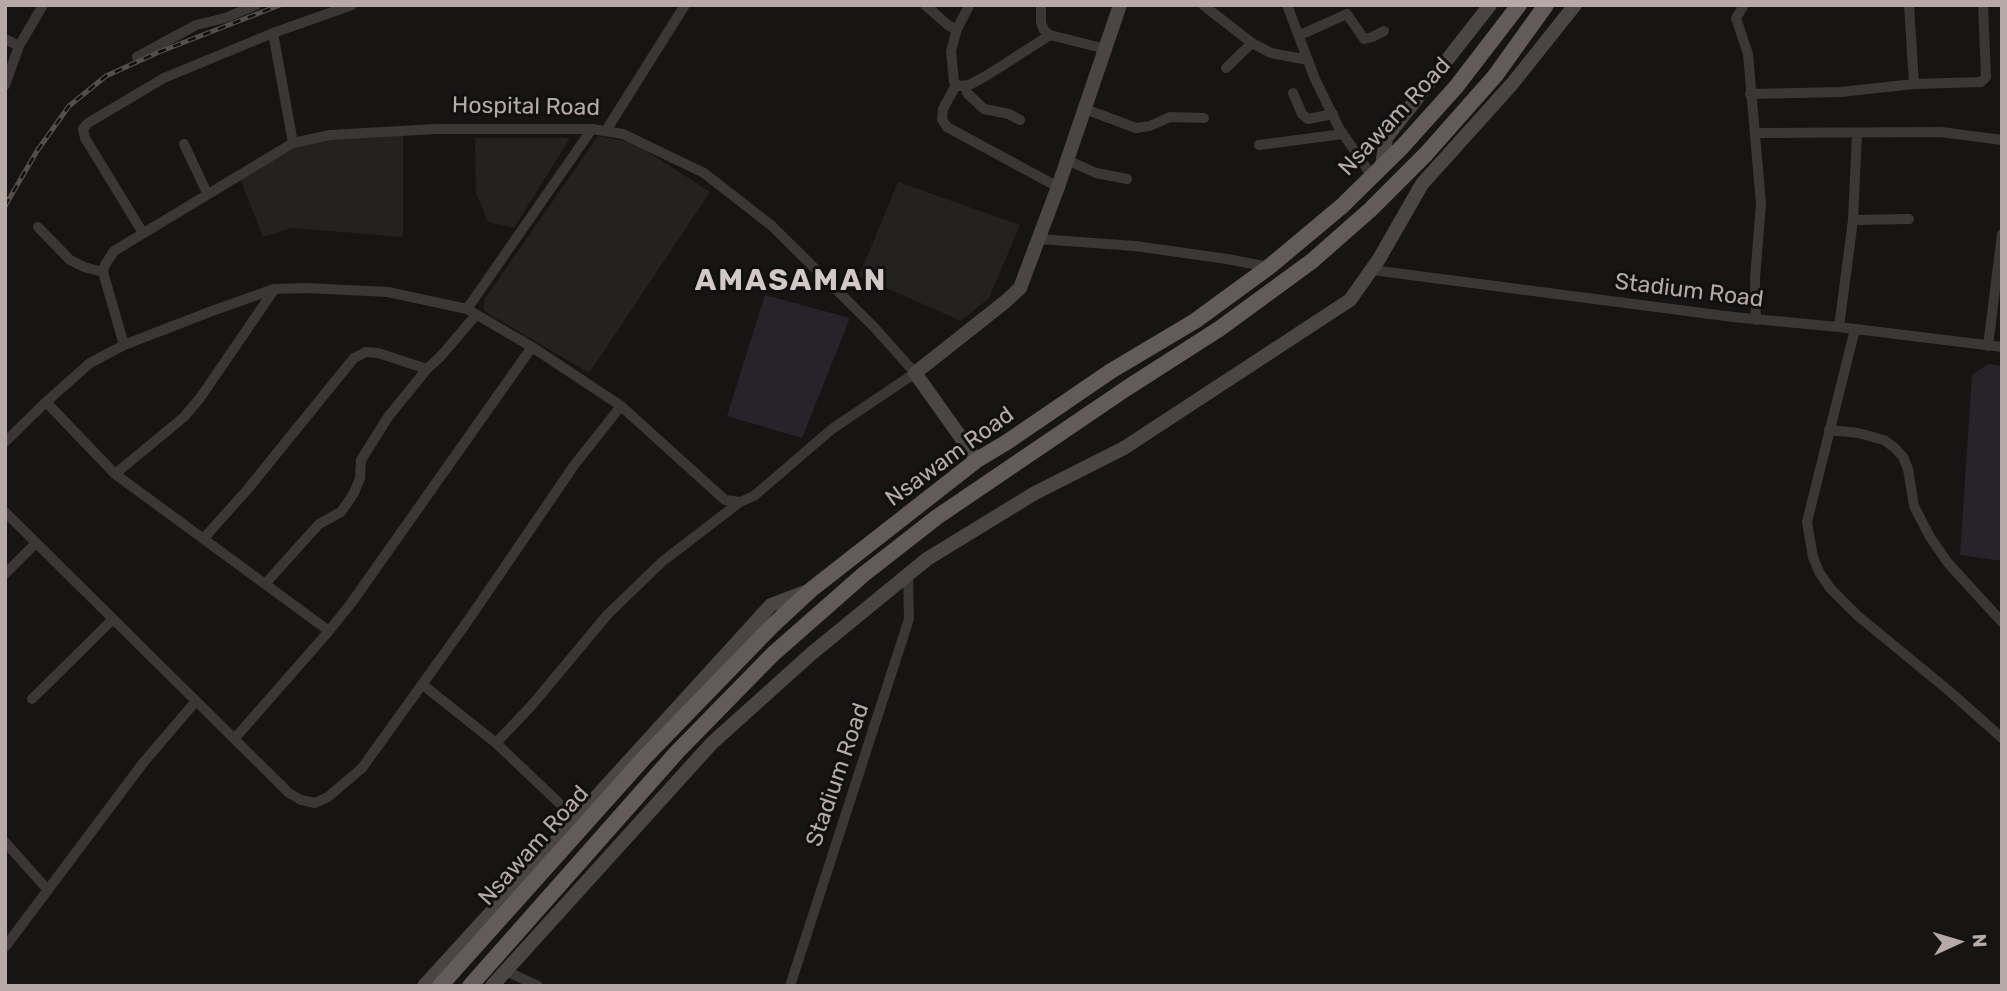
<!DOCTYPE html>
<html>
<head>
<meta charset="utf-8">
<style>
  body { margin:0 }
  #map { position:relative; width:2007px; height:991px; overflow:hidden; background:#161514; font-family:Rubik,sans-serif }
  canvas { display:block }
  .frame { position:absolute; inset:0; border:7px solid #b6a9a6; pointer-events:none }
  .north { position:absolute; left:1923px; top:907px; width:70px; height:70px; -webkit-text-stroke:5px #111010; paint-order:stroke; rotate:86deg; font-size:19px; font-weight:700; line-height:28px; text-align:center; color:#b6a9a6 }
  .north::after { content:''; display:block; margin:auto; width:24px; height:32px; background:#b6a9a6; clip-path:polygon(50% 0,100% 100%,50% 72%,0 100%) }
</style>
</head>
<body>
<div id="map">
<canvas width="2007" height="991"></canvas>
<div class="frame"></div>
<div class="north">N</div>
</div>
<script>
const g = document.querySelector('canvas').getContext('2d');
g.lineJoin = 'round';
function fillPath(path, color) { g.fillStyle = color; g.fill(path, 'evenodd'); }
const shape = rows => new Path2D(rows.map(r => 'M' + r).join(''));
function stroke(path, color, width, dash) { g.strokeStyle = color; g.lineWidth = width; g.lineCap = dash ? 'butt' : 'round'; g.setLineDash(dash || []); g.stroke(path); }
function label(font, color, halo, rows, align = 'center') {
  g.font = font + ' Rubik,sans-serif'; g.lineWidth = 6; g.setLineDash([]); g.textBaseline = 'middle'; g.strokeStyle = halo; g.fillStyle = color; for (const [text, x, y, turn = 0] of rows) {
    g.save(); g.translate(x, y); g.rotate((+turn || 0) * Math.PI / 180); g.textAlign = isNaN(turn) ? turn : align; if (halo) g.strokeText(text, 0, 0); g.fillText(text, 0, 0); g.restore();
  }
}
const built = shape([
  [403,135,403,237,291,228,263,237,240,179,306,142,322,137],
  [598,136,634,143,710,192,589,373,484,311,484,300],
  [475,138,570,138,514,228,488,222,476,193],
  [898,182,1020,225,989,298,961,321,859,276]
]);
const green = shape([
  [765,295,850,318,802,438,727,416],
  [1988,364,2002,366,2002,561,1960,555,1972,375]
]);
const minor = shape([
  [925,5,949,26,957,29],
  [1041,5,1041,23,1044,30,1050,35,1106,49],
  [1203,5,1252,43,1271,53,1308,60],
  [1287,5,1315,79,1339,128,1372,176],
  [1744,5,1736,18,1748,54,1761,204,1755,278,1756,320],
  [1909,5,1914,84],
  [969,6,957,29,951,51,954,82,959,86,969,85,986,76,1050,35],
  [1300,35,1347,14,1364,39,1372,37,1384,31],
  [5,39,19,46],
  [137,57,196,25,225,18,256,5],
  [1226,68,1252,43],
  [5,85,19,46,43,5],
  [956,85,943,109,942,119,947,127,1058,187],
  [965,86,967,93,984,109,1009,114,1020,120],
  [1293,93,1302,114,1308,119,1333,114],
  [1750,94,1841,92,1914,84,1981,82,1986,77,1983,5],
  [1085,109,1136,128,1150,126,1170,117,1204,118],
  [607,129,685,5],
  [1755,133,1941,132,2002,140],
  [293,143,273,33,352,5],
  [184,144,207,193],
  [1259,145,1343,134],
  [1067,160,1096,173,1127,179],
  [1853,220,1909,219],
  [38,227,70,260,84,267,103,272],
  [143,233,85,138,83,129,88,123,164,78,273,33],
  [1039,239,1135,246,1227,259,1269,267],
  [1372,270,1733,317,1839,327,2002,347],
  [467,309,592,129],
  [1839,327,1853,220,1857,134],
  [1855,329,1807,522,1813,557,1819,572,1830,588,1858,616,1948,690,2002,738],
  [124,345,103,272,105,265,114,251,293,143,330,135,436,129,592,129,623,134,704,173,772,226,874,327,915,373,832,429,754,496,740,502,663,561,608,614,532,705,496,743],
  [1988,346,2002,234],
  [46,402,115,474,329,631],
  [1829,430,1858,433,1884,440,1895,448,1903,457,1908,469,1914,506,1930,537,1948,563,2002,622],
  [5,442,46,402,90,363,124,345,212,311,274,289,307,288,388,292,467,309,532,347,621,406,725,500,740,502],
  [115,474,184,417,200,398,274,290],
  [5,512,289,793,301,800,315,803,328,797,362,768,467,622,575,464,621,406],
  [204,538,247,490,354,358,366,352,378,353,427,369,441,356,476,315],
  [5,574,36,543],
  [265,584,319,524,341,512,354,493,360,478,361,460,388,417,427,369],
  [423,685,496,743,576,819],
  [32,699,113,619],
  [235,738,329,631,352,602,532,347],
  [5,842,47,889],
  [5,947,143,763,196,701],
  [506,971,538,986],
  [790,986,909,619,908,575]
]);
const secondary = shape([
  [1382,166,1386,138,1490,5],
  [977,460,915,373,1005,302,1020,288,1058,187,1120,5],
  [424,986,771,605,808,591],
  [492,986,712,743,811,654,927,559,1035,493,1124,448,1350,300,1379,259,1422,184,1512,84,1575,5]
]);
const trunk = shape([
  [440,986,645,757,772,626,812,589,977,460,1007,442,1111,371,1195,321,1269,267,1342,206,1402,147,1456,87,1519,5],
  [470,986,677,752,773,654,864,574,937,517,1127,388,1219,329,1312,261,1371,209,1426,154,1495,76,1546,5]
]);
const rail = shape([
  [5,206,37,151,69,106,106,76,159,52,280,5]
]);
const streetNames = [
  ["Hospital Road",526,107,1],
  ["Nsawam Road",1395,117,-47],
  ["Stadium Road",1689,291,7],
  ["Nsawam Road",950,457,-36],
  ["Stadium Road",838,775,-71],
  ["Nsawam Road",534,846,-48]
];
const districtNames = [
  ["AMASAMAN",791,281]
];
fillPath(built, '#232221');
fillPath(green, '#27232b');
stroke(minor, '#3b3736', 10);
stroke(secondary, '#4b4544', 14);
stroke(trunk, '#635b5a', 16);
stroke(rail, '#544e4d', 5);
stroke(rail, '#111010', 2.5, [8]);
label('23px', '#b6a9a6', '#111010', streetNames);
g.letterSpacing = '2px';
label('bold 30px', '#d2c9c7', '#111010', districtNames);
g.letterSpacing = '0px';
</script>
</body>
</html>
